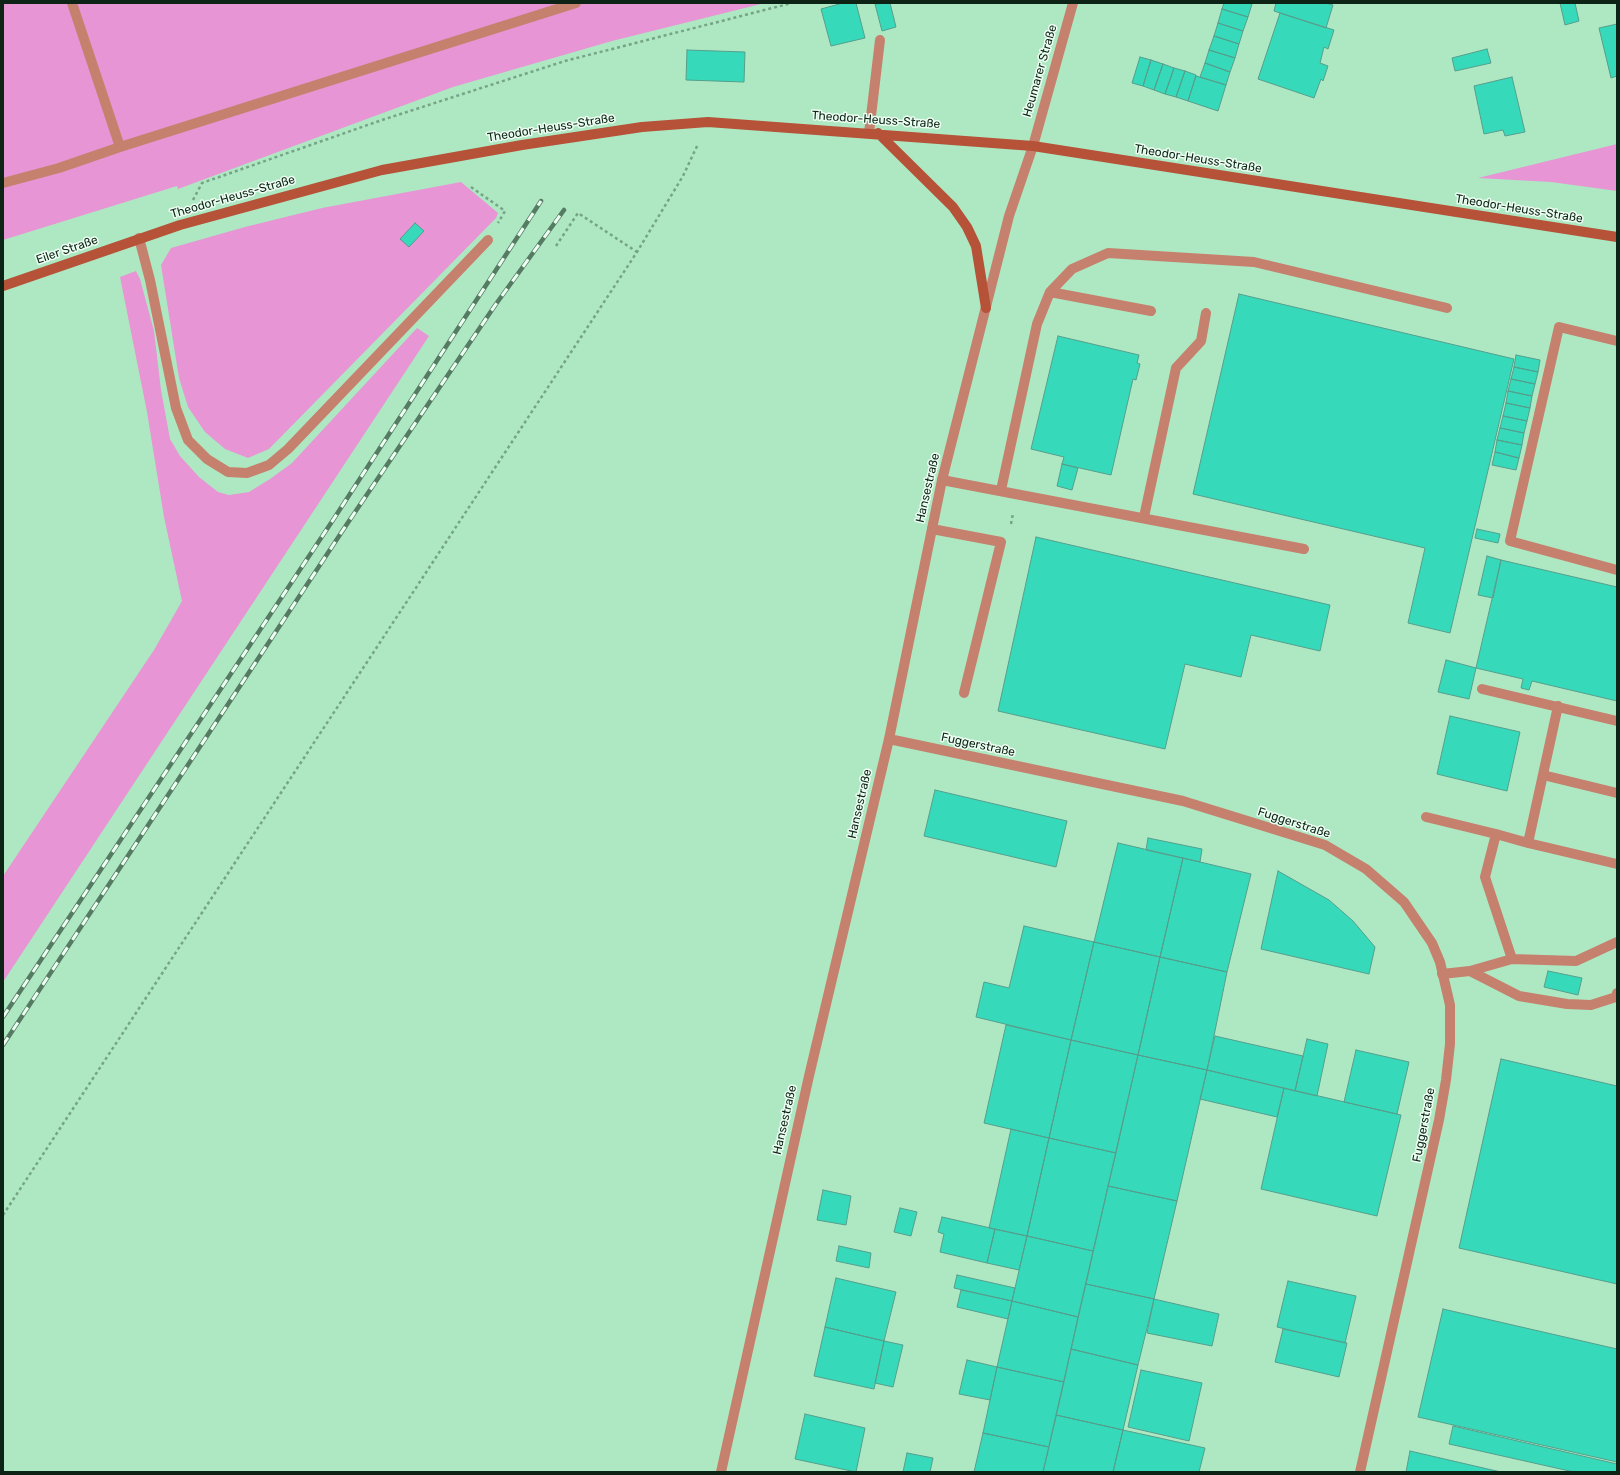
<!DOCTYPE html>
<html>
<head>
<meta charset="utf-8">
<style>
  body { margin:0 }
  #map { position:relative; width:1620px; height:1475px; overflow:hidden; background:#aee8c2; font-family:Rubik,sans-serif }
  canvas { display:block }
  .frame { position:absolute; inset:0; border:4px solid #0c2315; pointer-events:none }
</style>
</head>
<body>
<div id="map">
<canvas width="1620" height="1475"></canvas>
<div class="frame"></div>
</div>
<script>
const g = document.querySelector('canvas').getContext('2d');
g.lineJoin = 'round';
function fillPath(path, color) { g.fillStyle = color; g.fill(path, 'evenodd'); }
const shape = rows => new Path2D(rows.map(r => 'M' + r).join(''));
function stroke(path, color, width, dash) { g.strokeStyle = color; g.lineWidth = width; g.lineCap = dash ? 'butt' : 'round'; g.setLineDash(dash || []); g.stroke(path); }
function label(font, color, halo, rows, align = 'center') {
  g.font = font + ' Rubik,sans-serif'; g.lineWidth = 3; g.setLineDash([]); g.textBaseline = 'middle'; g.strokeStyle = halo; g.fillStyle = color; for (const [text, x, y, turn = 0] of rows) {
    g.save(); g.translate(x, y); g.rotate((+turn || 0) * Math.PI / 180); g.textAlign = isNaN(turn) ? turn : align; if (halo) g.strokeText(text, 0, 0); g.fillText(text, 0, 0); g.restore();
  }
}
const green = shape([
  [3,3,765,3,612,41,453,87,178,189,177,186,3,240],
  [1617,144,1617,191,1551,182,1478,178],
  [461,182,498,213,496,218,269,449,248,458,225,449,205,432,188,407,179,378,161,265,171,248,245,227,322,208],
  [136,271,140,279,154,331,161,390,170,439,180,456,199,477,218,492,229,495,249,492,270,479,292,463,417,328,429,336,3,982,3,876,154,650,182,601,164,517,147,412,120,277]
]);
const building = shape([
  [843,3,856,3,865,38,831,46,821,9,843,3],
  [890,3,896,27,882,31,875,4,890,3],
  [1224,3,1250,3,1252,4,1248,17,1222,9,1224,3],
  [1276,3,1325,3,1333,5,1326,28,1274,11,1276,3],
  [1560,3,1575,3,1579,21,1565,25,1560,3],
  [1222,9,1248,17,1243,31,1218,23,1222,9],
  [1280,13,1334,30,1328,49,1324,47,1320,63,1328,66,1323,81,1321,79,1314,98,1258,79,1280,13],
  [1218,23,1243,31,1239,44,1214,36,1218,23],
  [1617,24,1617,76,1611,78,1599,28,1617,24],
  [1214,36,1239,44,1235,58,1209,50,1214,36],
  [1487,49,1491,63,1455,71,1452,58,1487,49],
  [687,50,745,52,744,82,686,80,687,50],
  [1209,50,1235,58,1230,72,1205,63,1209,50],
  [1140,57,1151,60,1143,86,1132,83,1140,57],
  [1151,60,1163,64,1154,90,1143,86,1151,60],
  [1205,63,1230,72,1226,85,1200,77,1205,63],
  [1163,64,1174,68,1165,94,1154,90,1163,64],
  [1174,68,1185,71,1176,97,1165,94,1174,68],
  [1185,71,1196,75,1188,101,1176,97,1185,71],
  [1196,76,1226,85,1218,111,1188,101,1196,76],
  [1512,77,1525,132,1505,136,1503,130,1484,134,1474,86,1512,77],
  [415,223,424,231,409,247,400,239,415,223],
  [1239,294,1514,359,1450,633,1408,623,1425,548,1193,494,1239,294],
  [1058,336,1139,355,1137,363,1140,364,1136,380,1133,379,1111,475,1062,464,1064,457,1031,449,1058,336],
  [1516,355,1540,360,1538,372,1514,367,1516,355],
  [1514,367,1538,372,1535,384,1511,379,1514,367],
  [1511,379,1535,384,1532,396,1508,391,1511,379],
  [1508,391,1532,396,1530,408,1506,403,1508,391],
  [1506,403,1530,408,1527,421,1503,416,1506,403],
  [1503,416,1527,421,1524,433,1500,428,1503,416],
  [1500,428,1524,433,1522,445,1497,440,1500,428],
  [1497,440,1522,445,1519,458,1495,452,1497,440],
  [1495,452,1519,458,1516,470,1492,465,1495,452],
  [1062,464,1078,468,1072,490,1057,486,1062,464],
  [1477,529,1500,534,1498,543,1475,538,1477,529],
  [1036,537,1330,605,1320,651,1251,635,1241,677,1185,664,1165,749,998,711,1036,537],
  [1487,556,1501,560,1493,598,1478,595,1487,556],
  [1501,560,1617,587,1617,701,1532,681,1529,690,1521,688,1523,679,1476,668,1501,560],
  [1446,660,1476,668,1469,699,1438,692,1446,660],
  [1450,716,1520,732,1507,791,1437,774,1450,716],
  [935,790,1067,821,1056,867,924,836,935,790],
  [1148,838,1202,849,1200,862,1146,850,1148,838],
  [1118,843,1183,858,1160,957,1094,942,1118,843],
  [1183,858,1251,874,1227,972,1160,957,1183,858],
  [1278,871,1329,900,1353,921,1375,947,1369,974,1261,949,1278,871],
  [1024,926,1094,942,1071,1040,976,1017,984,982,1009,988,1024,926],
  [1094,942,1160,957,1138,1055,1071,1040,1094,942],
  [1160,957,1227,972,1207,1070,1138,1055,1160,957],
  [1548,971,1582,978,1578,995,1544,987,1548,971],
  [1006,1025,1071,1040,1049,1138,984,1123,1006,1025],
  [1215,1036,1303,1056,1295,1091,1207,1070,1215,1036],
  [1307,1039,1328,1044,1317,1096,1295,1091,1307,1039],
  [1071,1040,1138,1055,1116,1153,1049,1138,1071,1040],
  [1356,1050,1409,1062,1397,1114,1344,1102,1356,1050],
  [1138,1055,1207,1070,1177,1201,1108,1186,1138,1055],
  [1501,1059,1617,1086,1617,1284,1459,1248,1501,1059],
  [1207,1070,1284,1088,1277,1117,1200,1099,1207,1070],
  [1284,1088,1401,1115,1377,1216,1261,1189,1284,1088],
  [1011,1129,1049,1138,1027,1236,989,1228,1011,1129],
  [1049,1138,1116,1153,1093,1251,1027,1236,1049,1138],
  [1108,1186,1177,1201,1154,1299,1086,1284,1108,1186],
  [823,1190,851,1196,846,1225,817,1220,823,1190],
  [900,1208,917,1212,911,1236,894,1232,900,1208],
  [942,1217,995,1229,987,1263,940,1252,944,1234,938,1232,942,1217],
  [995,1229,1027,1236,1019,1270,987,1263,995,1229],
  [1027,1236,1093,1251,1078,1317,1012,1301,1027,1236],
  [839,1246,871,1253,869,1268,836,1261,839,1246],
  [957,1275,1015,1288,1012,1301,954,1288,957,1275],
  [836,1278,896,1292,884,1341,825,1327,836,1278],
  [1288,1281,1356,1296,1345,1343,1277,1327,1288,1281],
  [1086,1284,1154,1299,1138,1365,1071,1349,1086,1284],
  [961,1290,1012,1301,1008,1319,957,1307,961,1290],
  [1154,1299,1219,1314,1212,1346,1147,1333,1154,1299],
  [1012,1301,1078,1317,1064,1382,997,1367,1012,1301],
  [1443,1309,1617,1349,1617,1462,1418,1417,1443,1309],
  [825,1327,884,1341,874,1389,814,1376,825,1327],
  [1283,1329,1347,1343,1339,1377,1275,1362,1283,1329],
  [884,1341,903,1345,893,1387,875,1383,884,1341],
  [1071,1349,1138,1365,1123,1430,1056,1415,1071,1349],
  [967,1360,997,1367,990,1400,959,1394,967,1360],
  [997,1367,1064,1382,1049,1447,983,1433,997,1367],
  [1141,1370,1202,1383,1189,1441,1128,1427,1141,1370],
  [805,1414,865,1428,856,1472,795,1459,805,1414],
  [1056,1415,1123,1430,1113,1472,1043,1472,1056,1415],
  [1453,1426,1617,1464,1617,1472,1574,1472,1449,1444,1453,1426],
  [1123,1430,1205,1448,1199,1472,1113,1472,1123,1430],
  [983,1433,1049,1447,1043,1472,974,1472,983,1433],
  [1410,1451,1479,1467,1501,1472,1406,1472,1410,1451],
  [907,1453,933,1458,930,1472,903,1472,907,1453]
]);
const path = shape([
  [471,187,505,211,498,223],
  [193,200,202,183,382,120,565,61,792,3],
  [556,246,578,213,637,252],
  [1011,524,1013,513],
  [3,1215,637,252,683,176,698,144]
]);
const service = shape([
  [72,3,120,147],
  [869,133,880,40],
  [3,183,59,168,120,147,576,3],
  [139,238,150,280,176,408,188,440,207,459,228,472,247,473,269,465,288,449,488,240],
  [1050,292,1151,311],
  [1617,341,1559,327,1510,541,1617,570],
  [942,480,1304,549],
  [1001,490,1037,324,1050,292,1072,269,1108,253,1254,262,1447,308],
  [1144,517,1176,368,1201,341,1206,313],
  [932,529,1001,542,964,693],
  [1482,689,1617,721],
  [1543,775,1617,793],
  [1426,817,1496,834,1485,877,1512,959],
  [1496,834,1528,843,1558,706],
  [1528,843,1617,864],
  [1470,971,1519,996,1567,1004,1591,1005,1616,997,1617,993],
  [1442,974,1470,971,1512,959,1576,961,1617,942]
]);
const minor = shape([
  [889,739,1183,801,1325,845,1366,869,1404,902,1432,943,1440,962,1450,1005,1450,1044,1446,1080,1439,1120,1360,1472],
  [721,1472,809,1076,889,739,942,480,1009,216,1033,146,1073,3]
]);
const secondary = shape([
  [878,133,953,207,967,227,976,246,986,308],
  [3,286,180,225,382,170,522,145,642,127,708,122,1033,146,1617,237]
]);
const rail = shape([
  [3,1017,333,520,541,201],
  [3,1045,347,524,496,304,564,210]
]);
const streetNames = [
  ["Heumarer Straße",1040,71,-74],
  ["Theodor-Heuss-Straße",876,120,4],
  ["Theodor-Heuss-Straße",551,128,-9],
  ["Theodor-Heuss-Straße",1198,159,9],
  ["Theodor-Heuss-Straße",233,197,-16],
  ["Theodor-Heuss-Straße",1519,209,9],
  ["Eiler Straße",67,250,-19],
  ["Hansestraße",928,488,-77],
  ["Fuggerstraße",978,745,12],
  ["Hansestraße",860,804,-77],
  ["Fuggerstraße",1294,823,18],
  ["Hansestraße",785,1120,-77],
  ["Fuggerstraße",1424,1125,-79]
];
fillPath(green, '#e795d4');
fillPath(building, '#36daba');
stroke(building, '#559e8c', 1);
stroke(path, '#76a486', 2.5, [3, 3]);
stroke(service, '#c5816e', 10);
stroke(minor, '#c5816e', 10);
stroke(secondary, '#b55238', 10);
stroke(rail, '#557b63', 4.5);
stroke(rail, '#edfef2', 3, [9]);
label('12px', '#0c2315', '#edfef2', streetNames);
</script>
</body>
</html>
